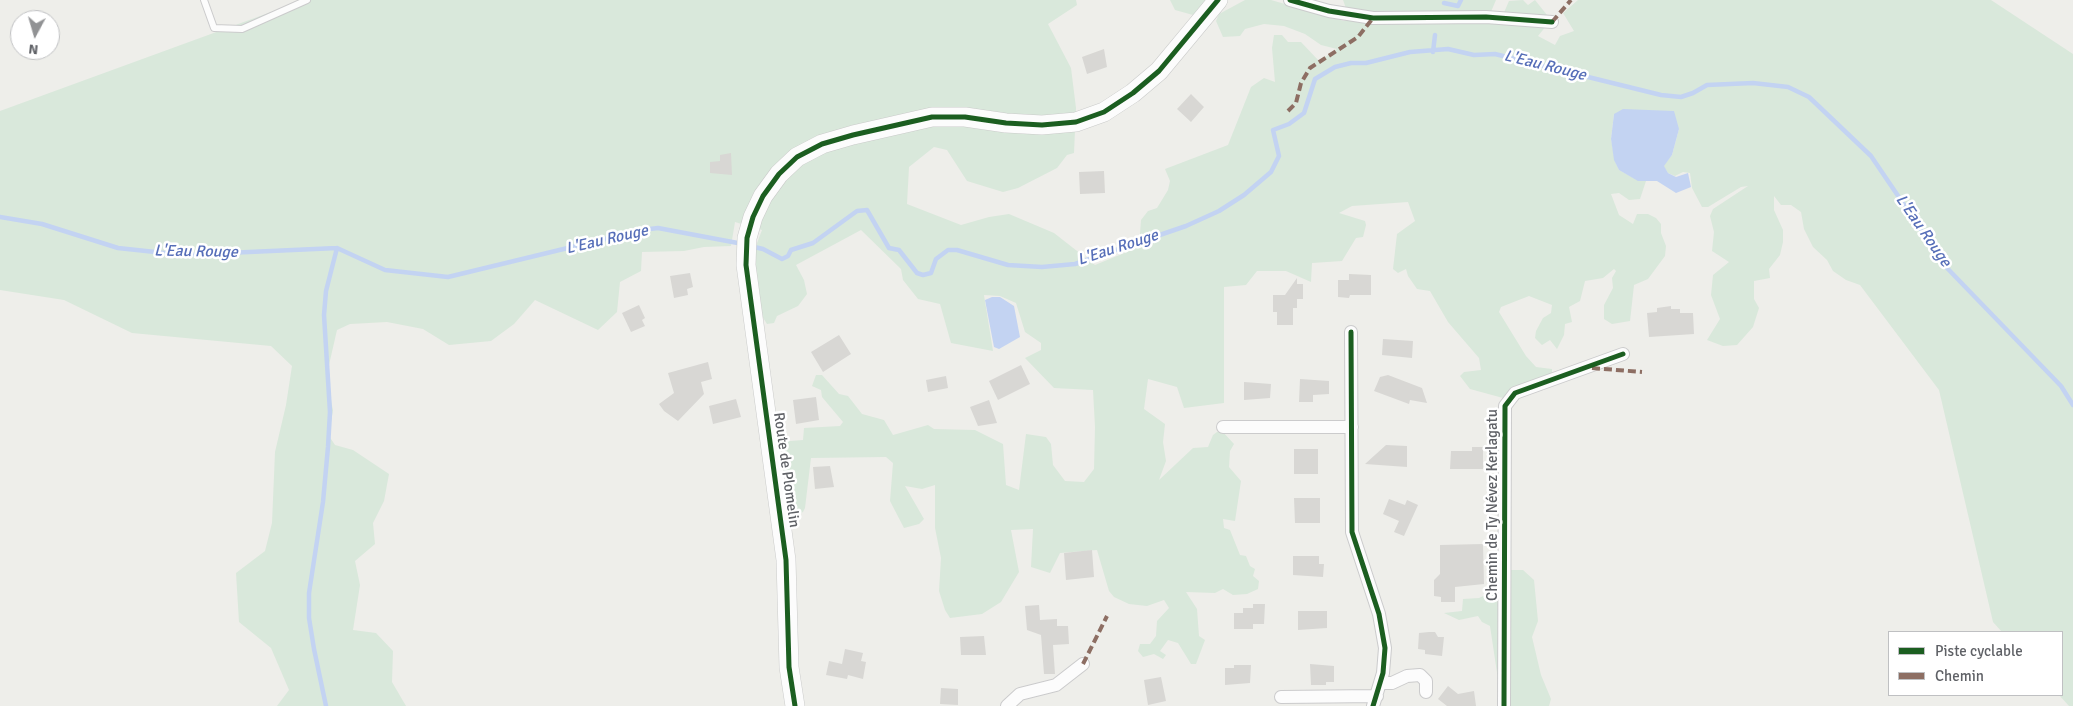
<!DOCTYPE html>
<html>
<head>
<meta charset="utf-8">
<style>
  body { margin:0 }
  #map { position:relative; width:2073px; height:706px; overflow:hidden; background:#eeeeea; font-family:Signika,sans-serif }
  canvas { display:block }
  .legend { position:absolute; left:1888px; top:631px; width:175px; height:65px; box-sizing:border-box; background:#fff; border:1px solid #bfc0c2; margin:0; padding:6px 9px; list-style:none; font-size:15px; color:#5f6166 }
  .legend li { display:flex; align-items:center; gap:10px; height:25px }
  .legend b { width:25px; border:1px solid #bfc0c2 }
  .north { position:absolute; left:10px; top:10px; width:50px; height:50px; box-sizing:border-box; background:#fff; border:1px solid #bfc0c2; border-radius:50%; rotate:186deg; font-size:14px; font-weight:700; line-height:20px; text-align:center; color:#5f6166 }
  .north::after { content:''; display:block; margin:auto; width:18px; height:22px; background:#919294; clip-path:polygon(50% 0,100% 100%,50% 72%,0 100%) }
</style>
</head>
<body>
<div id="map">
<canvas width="2073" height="706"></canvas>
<ul class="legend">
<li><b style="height:6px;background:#1b5e20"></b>Piste cyclable</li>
<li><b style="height:6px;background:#8d6e63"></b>Chemin</li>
</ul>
<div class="north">N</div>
</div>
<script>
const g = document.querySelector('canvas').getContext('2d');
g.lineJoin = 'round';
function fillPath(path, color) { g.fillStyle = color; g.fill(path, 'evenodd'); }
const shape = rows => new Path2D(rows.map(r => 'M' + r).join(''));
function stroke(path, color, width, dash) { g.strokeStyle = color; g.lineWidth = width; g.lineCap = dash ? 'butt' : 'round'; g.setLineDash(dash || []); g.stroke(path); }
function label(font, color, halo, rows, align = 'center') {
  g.font = font + ' Signika,sans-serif'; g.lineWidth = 5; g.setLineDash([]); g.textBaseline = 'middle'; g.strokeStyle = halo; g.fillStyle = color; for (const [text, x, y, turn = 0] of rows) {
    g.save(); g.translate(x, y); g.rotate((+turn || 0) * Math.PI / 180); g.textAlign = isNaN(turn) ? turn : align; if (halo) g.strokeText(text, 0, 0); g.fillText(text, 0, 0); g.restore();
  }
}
const green = shape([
  [304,0,1076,0,1077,5,1048,24,1071,68,1076,108,1074,153,1067,155,1057,168,1018,188,1003,192,967,181,947,150,934,147,909,167,907,204,961,225,989,217,1009,214,1054,233,1095,265,1139,247,1141,220,1148,211,1157,208,1168,190,1170,181,1165,169,1228,145,1251,87,1264,78,1275,82,1272,48,1274,35,1282,35,1288,42,1301,42,1319,61,1337,49,1321,45,1305,34,1284,26,1264,24,1245,29,1240,36,1223,37,1216,21,1219,14,1245,0,1271,0,1344,21,1356,21,1347,11,1343,0,1496,0,1490,14,1502,17,1509,1,1523,0,1528,5,1535,0,1551,20,1538,36,1555,45,1560,36,1574,31,1563,13,1578,0,1991,0,2073,54,2073,706,2069,706,2059,695,2062,695,2062,632,2002,632,1993,622,1939,390,1860,285,1846,280,1833,271,1827,260,1813,247,1804,229,1801,212,1791,205,1781,205,1774,196,1774,210,1783,230,1783,242,1780,255,1769,269,1770,278,1754,281,1754,299,1759,308,1753,327,1737,345,1723,346,1707,340,1720,319,1711,295,1713,275,1729,262,1712,251,1714,232,1710,216,1713,209,1748,186,1741,187,1708,207,1702,207,1692,188,1690,173,1683,172,1675,176,1668,173,1663,166,1672,155,1679,129,1614,114,1611,139,1615,161,1619,170,1638,180,1646,181,1640,199,1629,200,1619,193,1611,194,1619,215,1633,224,1637,214,1648,214,1656,218,1661,224,1661,233,1666,246,1665,256,1648,279,1634,285,1630,321,1612,324,1604,319,1604,305,1613,288,1612,278,1616,271,1614,269,1603,278,1585,281,1580,301,1569,307,1572,322,1565,324,1564,335,1557,349,1550,340,1542,345,1535,338,1536,331,1543,318,1551,313,1552,305,1529,296,1501,307,1499,312,1526,356,1536,367,1552,369,1552,374,1515,388,1503,398,1470,389,1460,376,1464,372,1481,370,1479,358,1448,322,1430,291,1417,289,1408,276,1406,269,1398,273,1393,269,1397,234,1415,221,1408,202,1352,206,1339,213,1365,221,1366,225,1363,237,1356,238,1342,261,1312,263,1311,282,1286,271,1257,271,1246,285,1224,287,1224,403,1184,408,1177,387,1148,379,1144,409,1165,424,1163,442,1166,461,1159,480,1193,448,1208,447,1213,435,1217,432,1222,431,1234,444,1230,451,1229,467,1241,481,1235,521,1223,519,1224,528,1230,530,1240,555,1246,556,1250,566,1255,569,1253,576,1259,581,1258,589,1247,594,1233,595,1223,589,1215,593,1186,592,1197,609,1199,636,1205,640,1196,664,1191,664,1178,643,1168,640,1160,651,1166,655,1163,659,1154,654,1143,657,1138,651,1140,644,1150,644,1156,636,1157,621,1169,608,1164,600,1147,606,1129,604,1114,597,1109,591,1097,550,1060,553,1050,573,1031,567,1033,529,1011,530,1019,572,1001,602,982,614,950,618,945,610,939,591,941,558,935,528,935,485,922,489,905,486,924,519,919,524,904,528,890,501,893,463,886,457,811,458,805,508,803,512,794,516,790,506,777,442,803,440,804,428,840,426,843,422,822,397,821,390,812,386,816,375,822,375,839,394,848,396,862,414,884,420,893,435,928,425,934,429,975,430,1003,444,1006,485,1019,490,1026,434,1046,437,1051,444,1053,465,1065,481,1084,482,1094,469,1095,427,1093,390,1054,388,1025,358,1041,350,1041,343,1025,332,1016,303,1000,296,984,295,993,351,951,343,940,304,918,299,903,280,901,269,861,230,796,265,804,280,807,294,798,306,777,316,774,323,767,324,759,311,754,251,762,230,735,222,731,246,704,247,684,251,642,252,641,271,620,282,617,312,598,330,535,300,514,324,491,341,449,345,423,329,387,322,350,324,337,330,326,378,333,410,329,436,335,445,353,450,389,474,384,501,373,523,375,544,355,561,360,585,353,630,376,633,393,651,392,682,406,706,277,706,289,690,271,648,239,622,236,573,265,551,272,523,275,452,286,405,292,366,271,346,132,333,64,300,0,290,0,111],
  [1170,0,1207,0,1193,15,1175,10],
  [1499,570,1523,570,1534,580,1538,621,1532,637,1541,675,1551,699,1549,706,1502,706,1490,626,1482,622,1478,616,1459,620,1444,613,1462,611,1463,599,1479,598,1492,592,1494,572]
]);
const water = shape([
  [1623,109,1674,111,1679,129,1672,155,1664,166,1668,173,1676,177,1688,173,1691,187,1676,193,1657,181,1638,181,1619,170,1614,160,1611,139,1614,114],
  [992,297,1000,297,1014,306,1020,337,999,349,994,347,985,300]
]);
const stream = shape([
  [1444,3,1458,6,1461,0],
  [1433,52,1435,35],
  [0,217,42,224,118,248,183,255,337,248,385,270,448,277,642,230,658,228,743,244],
  [750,246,763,249,782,259,788,256,791,250,813,243,857,211,867,210,889,248,899,250,917,273,923,275,931,273,936,259,948,250,957,250,1008,265,1042,267,1075,264,1186,226,1219,211,1244,195,1271,172,1279,156,1273,130,1289,124,1304,113,1315,79,1335,67,1351,63,1366,63,1410,52,1448,49,1474,55,1495,54,1661,95,1681,97,1693,93,1707,85,1753,83,1788,87,1809,97,1871,156,1947,268,2061,386,2073,405],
  [326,706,314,649,309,618,309,593,323,502,328,447,330,412,324,315,326,291,337,248]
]);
const building = shape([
  [1104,49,1107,67,1087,74,1082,57],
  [1191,94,1204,107,1191,122,1177,109],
  [731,153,732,175,710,173,710,162,720,161,720,155],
  [1104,171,1105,193,1080,194,1079,172],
  [690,273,693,287,687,289,688,295,674,298,670,276],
  [1349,274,1371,275,1371,295,1350,295,1349,298,1338,297,1338,280,1349,280],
  [1297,278,1297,284,1303,284,1303,299,1297,299,1297,308,1293,308,1293,325,1277,325,1277,312,1273,312,1273,295,1285,295],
  [639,305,645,318,642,320,645,326,631,332,622,313],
  [1671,306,1671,309,1680,309,1680,313,1693,313,1694,334,1649,337,1647,313,1657,312,1657,308],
  [839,335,851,354,823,372,811,352],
  [1383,339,1413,341,1412,358,1382,355],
  [708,362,712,379,701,382,704,394,678,421,664,411,659,404,674,393,668,373],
  [1021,365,1030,384,998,400,989,381],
  [1388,375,1422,388,1427,403,1410,400,1409,404,1374,391,1380,377],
  [946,376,948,388,928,392,926,380],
  [1300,379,1329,381,1329,394,1313,395,1313,402,1299,402],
  [1244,382,1271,384,1270,398,1244,400],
  [816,397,819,420,796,424,793,400],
  [736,399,741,417,713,424,709,406],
  [989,400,997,423,978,426,970,407],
  [1386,445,1407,446,1407,467,1365,464],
  [1472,447,1483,447,1483,469,1450,469,1451,451,1472,451],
  [1294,449,1318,449,1318,474,1294,474],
  [830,466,834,487,815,489,813,467],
  [1294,498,1320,498,1320,523,1295,523],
  [1389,499,1405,505,1407,500,1418,505,1404,536,1394,532,1399,521,1383,514],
  [1483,544,1484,584,1455,587,1455,602,1441,602,1441,597,1434,596,1434,580,1440,574,1440,545],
  [1092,550,1094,577,1066,580,1064,553],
  [1293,556,1319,556,1319,564,1324,564,1323,577,1293,575],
  [1253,604,1265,604,1264,624,1253,624,1253,629,1234,629,1234,613,1243,613,1243,608,1253,608],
  [1039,605,1040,620,1057,619,1057,626,1068,626,1069,644,1053,645,1055,674,1044,674,1041,635,1027,630,1025,606],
  [1298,611,1327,611,1327,628,1298,630],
  [1429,632,1435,632,1438,637,1444,637,1442,656,1425,654,1425,650,1418,649,1419,633],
  [984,636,986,655,961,655,960,637],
  [845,649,863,653,861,661,866,662,863,679,848,675,847,679,826,675,829,661,842,664],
  [1310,664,1334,666,1334,682,1326,682,1326,685,1311,685],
  [1234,665,1251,665,1250,683,1225,685,1225,668,1234,668],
  [1161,677,1166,701,1148,705,1144,680],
  [1448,686,1458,694,1474,691,1476,706,1447,706,1438,699],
  [941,688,958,689,958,705,940,704]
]);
const lane = shape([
  [204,0,214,28,242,29,307,0]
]);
const street = shape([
  [1290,0,1329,11,1373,18,1486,17,1552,22],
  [1351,332,1352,532,1379,614,1385,648,1383,673,1373,706],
  [1223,427,1352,427],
  [1381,683,1392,683,1407,676,1420,675,1426,681,1426,692],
  [1281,697,1377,696],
  [1007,706,1020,694,1056,685,1083,664],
  [1504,706,1505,406,1515,393,1623,354]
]);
const secondary = shape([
  [795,706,789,667,786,560,746,265,747,238,753,217,763,196,779,174,797,157,822,144,853,135,932,117,965,117,1006,123,1042,125,1076,122,1104,112,1133,93,1159,71,1218,0]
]);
const quiet = shape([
  [1552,22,1571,0],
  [1288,111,1296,103,1301,83,1310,68,1358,37,1373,18],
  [1592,368,1642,372],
  [1083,664,1107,616]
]);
const cycleway = shape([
  [1290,0,1329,11,1373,18,1486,17,1552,22],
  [1351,332,1352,532,1379,614,1385,648,1383,673,1373,706],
  [795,706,789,667,786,560,746,265,747,238,753,217,763,196,779,174,797,157,822,144,853,135,932,117,965,117,1006,123,1042,125,1076,122,1104,112,1133,93,1159,71,1218,0],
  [1504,706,1505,406,1515,393,1623,354]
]);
const streetNames = [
  ["Route de Plomelin",786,470,82],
  ["Chemin de Ty Névez Kerlagatu",1493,505,-90]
];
const waterNames = [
  ["L'Eau Rouge",1545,66,14],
  ["L'Eau Rouge",1923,231,55],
  ["L'Eau Rouge",607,240,-13],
  ["L'Eau Rouge",1118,248,-18],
  ["L'Eau Rouge",196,252,1]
];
fillPath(green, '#d9e8db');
fillPath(water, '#c3d3f2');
stroke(stream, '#c3d3f2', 4.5);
fillPath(building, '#d8d7d4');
stroke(lane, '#cbcbcc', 8);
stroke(street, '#cbcbcc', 14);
stroke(secondary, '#cacbca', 20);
stroke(lane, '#fcfcfc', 6);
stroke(street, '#fcfcfc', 12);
stroke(secondary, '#fcfcfc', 19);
stroke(quiet, '#8d6e63', 4, [8, 4]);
stroke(cycleway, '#1b5e20', 5);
label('15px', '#5f6166', '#fff', streetNames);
label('italic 16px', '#566eb8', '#fff', waterNames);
</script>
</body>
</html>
